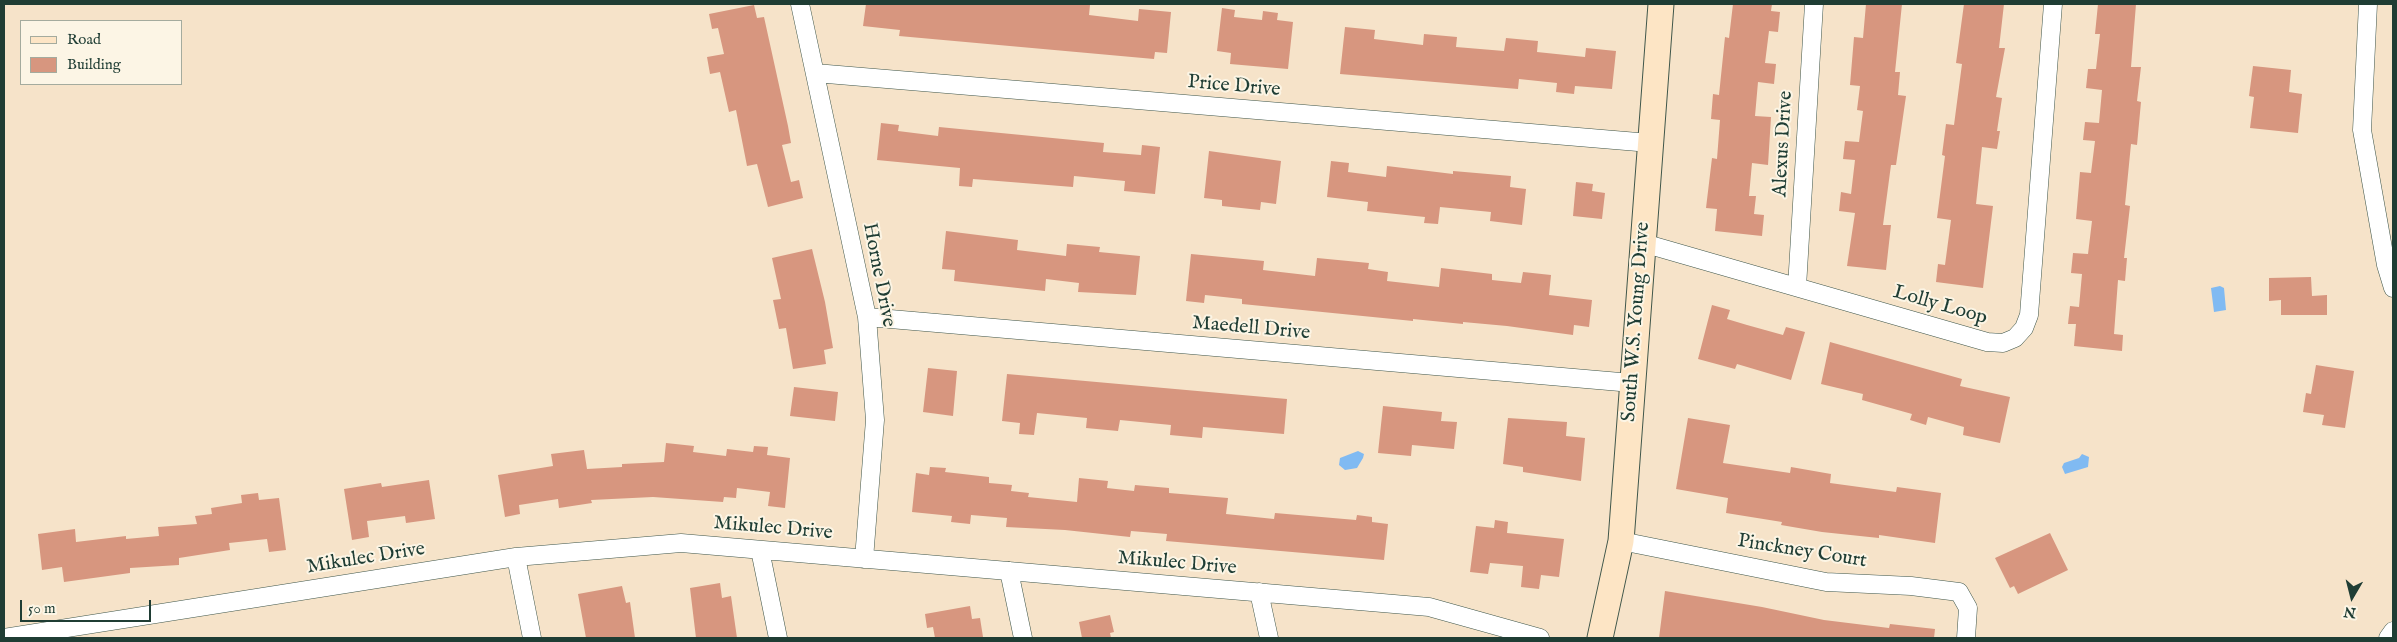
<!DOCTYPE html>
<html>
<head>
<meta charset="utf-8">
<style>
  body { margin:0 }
  #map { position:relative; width:2397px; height:642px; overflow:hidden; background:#f6e3c9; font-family:"IM FELL English",serif }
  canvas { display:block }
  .frame { position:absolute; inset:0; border:5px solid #1f3d34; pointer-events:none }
  .legend { position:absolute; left:20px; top:20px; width:162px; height:65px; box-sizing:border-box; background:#fcf5e5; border:1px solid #a4ab9e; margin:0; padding:6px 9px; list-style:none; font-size:15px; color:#1f3d34 }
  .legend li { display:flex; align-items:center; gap:10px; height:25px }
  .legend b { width:25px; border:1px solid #a4ab9e }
  .north { position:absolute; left:2327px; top:572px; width:50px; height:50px; -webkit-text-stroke:4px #fcf5e5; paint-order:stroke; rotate:188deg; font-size:14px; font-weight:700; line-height:20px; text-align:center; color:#1f3d34 }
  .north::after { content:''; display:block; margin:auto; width:18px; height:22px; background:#1f3d34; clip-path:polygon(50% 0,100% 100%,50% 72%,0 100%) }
  .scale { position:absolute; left:20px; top:600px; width:131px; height:22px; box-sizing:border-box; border:2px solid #1f3d34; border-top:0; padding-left:6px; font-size:15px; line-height:18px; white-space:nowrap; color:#1f3d34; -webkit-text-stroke:4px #fcf5e5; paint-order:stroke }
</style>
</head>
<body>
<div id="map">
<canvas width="2397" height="642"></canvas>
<div class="frame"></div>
<ul class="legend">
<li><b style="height:6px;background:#fde5c5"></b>Road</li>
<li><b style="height:14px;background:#d7967f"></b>Building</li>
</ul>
<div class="north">N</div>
<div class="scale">50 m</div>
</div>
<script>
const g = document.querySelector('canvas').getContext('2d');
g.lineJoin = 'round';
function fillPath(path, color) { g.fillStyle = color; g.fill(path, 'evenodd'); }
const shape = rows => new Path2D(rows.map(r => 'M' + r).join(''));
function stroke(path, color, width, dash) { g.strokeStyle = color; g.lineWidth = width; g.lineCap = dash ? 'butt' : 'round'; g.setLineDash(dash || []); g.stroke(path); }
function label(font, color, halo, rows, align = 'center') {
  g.font = font + ' "IM FELL English",serif'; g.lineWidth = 4; g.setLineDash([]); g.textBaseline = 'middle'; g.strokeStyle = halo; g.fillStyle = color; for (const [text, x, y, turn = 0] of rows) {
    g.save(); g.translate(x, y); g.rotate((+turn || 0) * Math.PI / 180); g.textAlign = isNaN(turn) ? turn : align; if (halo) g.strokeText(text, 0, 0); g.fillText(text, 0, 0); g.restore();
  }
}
const water = shape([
  [2220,286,2224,288,2226,310,2214,312,2211,288],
  [1358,451,1364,454,1363,458,1357,468,1345,470,1339,465,1340,458],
  [2082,454,2089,457,2088,467,2065,474,2062,467,2064,463,2079,458]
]);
const building = shape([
  [866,4,1073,4,1090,5,1089,15,1138,21,1139,9,1171,12,1167,53,1155,52,1154,59,899,36,900,30,863,26],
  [1733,4,1772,4,1771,11,1780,12,1778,32,1769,31,1765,63,1776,64,1774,84,1758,82,1755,116,1771,117,1768,165,1752,163,1749,196,1756,196,1754,214,1764,215,1762,236,1715,231,1717,209,1706,208,1712,158,1717,159,1720,120,1711,119,1713,94,1719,95,1725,37,1729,38],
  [1866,4,1902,4,1895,72,1900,72,1898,95,1906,96,1896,165,1891,165,1883,225,1891,225,1886,270,1847,266,1855,213,1839,211,1841,192,1851,194,1855,160,1843,159,1845,141,1859,142,1863,111,1857,110,1860,86,1850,85,1854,37,1863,38],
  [1964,4,2004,4,1999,48,2005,48,1996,97,2002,98,1997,131,2000,131,1997,149,1982,147,1976,204,1993,206,1983,288,1936,282,1938,264,1945,265,1951,220,1937,218,1945,156,1942,155,1946,124,1954,125,1962,64,1956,63],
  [2098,4,2136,4,2131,67,2141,67,2137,101,2141,102,2137,145,2131,144,2125,205,2130,206,2124,258,2127,258,2125,281,2118,280,2114,334,2123,335,2122,351,2074,346,2076,324,2068,324,2070,306,2079,307,2082,274,2071,273,2073,253,2088,254,2092,221,2076,219,2080,172,2091,173,2095,141,2083,140,2085,122,2099,123,2102,90,2086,88,2088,69,2096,69,2100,34,2095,34],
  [754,5,757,18,764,17,788,126,791,143,782,145,791,182,799,180,803,198,768,207,757,164,747,166,736,110,729,112,720,72,710,74,707,57,724,54,718,28,712,29,709,14],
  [1222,8,1235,10,1234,17,1262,20,1263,11,1278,13,1277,20,1293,22,1288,69,1230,64,1231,53,1217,51],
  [1345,27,1375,30,1374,39,1423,45,1424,34,1457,37,1456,47,1504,51,1506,38,1538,41,1537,52,1585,57,1586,48,1616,51,1612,89,1575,86,1574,94,1556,92,1557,83,1519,79,1518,89,1340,74],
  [2253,66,2291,70,2289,92,2302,94,2298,133,2250,128,2254,97,2249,96],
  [881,123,899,125,898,131,938,136,939,127,1104,143,1103,152,1141,155,1142,145,1160,147,1155,194,1124,191,1125,181,1074,176,1073,187,973,179,972,187,959,186,960,168,877,160],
  [1209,151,1281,161,1276,204,1261,202,1260,210,1222,206,1222,200,1204,198],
  [1331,161,1349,163,1348,172,1386,177,1387,166,1453,174,1453,171,1511,176,1510,187,1526,189,1522,225,1490,221,1491,212,1440,207,1438,224,1424,223,1425,217,1367,211,1368,202,1327,197],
  [1576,182,1593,184,1592,191,1605,193,1602,219,1573,216],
  [946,231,1018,240,1017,250,1066,256,1067,244,1100,247,1099,252,1140,256,1136,295,1078,292,1079,283,1046,279,1045,291,954,281,955,270,942,269],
  [812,249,825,302,833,348,824,350,826,364,793,369,786,328,779,329,773,300,781,299,772,258],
  [1191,254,1264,261,1263,270,1315,276,1317,258,1369,263,1368,269,1388,272,1387,281,1439,287,1441,268,1492,274,1492,280,1521,283,1523,272,1551,275,1549,295,1592,300,1589,327,1574,325,1573,335,1507,326,1463,322,1463,324,1413,319,1413,321,1242,304,1242,299,1205,295,1204,303,1186,301],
  [2311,277,2312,296,2327,295,2327,315,2281,315,2281,300,2269,301,2269,278],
  [1712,305,1730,310,1727,319,1747,325,1783,335,1786,327,1805,332,1791,380,1737,364,1735,369,1698,359],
  [1830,342,1962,379,1960,386,2010,397,2000,443,1963,435,1964,427,1928,417,1926,425,1910,420,1912,414,1862,400,1863,394,1821,384],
  [2316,365,2354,371,2345,428,2322,425,2324,415,2303,412,2306,393,2311,394],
  [928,368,957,371,953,416,923,412],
  [1007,374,1287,399,1284,434,1203,427,1202,438,1170,435,1171,425,1120,420,1118,431,1086,428,1087,418,1037,413,1034,435,1019,434,1020,423,1002,421],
  [794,387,838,392,835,421,790,416],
  [1383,406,1442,412,1441,421,1457,422,1454,449,1412,445,1411,456,1378,453],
  [1508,418,1567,422,1566,436,1585,438,1581,481,1523,472,1523,467,1503,464],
  [1688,418,1730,425,1723,463,1790,473,1791,467,1831,474,1830,483,1896,492,1897,487,1941,493,1935,543,1879,535,1879,538,1822,532,1781,525,1782,522,1726,513,1728,498,1676,489],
  [666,443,694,446,693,452,726,456,727,449,753,452,754,446,768,447,767,455,790,458,785,508,768,506,770,492,737,488,736,498,724,497,723,502,653,497,591,500,592,503,559,508,558,499,519,505,520,514,505,517,498,475,553,466,551,454,584,450,587,469,622,467,622,464,664,462],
  [930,467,946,468,945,472,989,477,989,483,1012,485,1011,491,1029,493,1028,497,1077,502,1079,478,1108,481,1107,488,1134,491,1135,485,1169,488,1169,493,1228,498,1226,514,1274,519,1275,513,1356,520,1357,515,1372,517,1372,522,1388,524,1384,560,1166,541,1167,534,1131,531,1130,537,1065,530,1006,527,1007,518,971,515,970,524,951,522,952,516,912,512,916,473,929,475],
  [429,480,435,519,406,523,405,516,367,521,369,537,352,540,344,489,381,483,382,487],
  [258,493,259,500,279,498,286,550,269,552,267,539,229,543,230,550,179,558,179,565,130,568,130,573,64,582,62,567,42,570,38,534,75,529,76,542,126,536,126,539,159,536,158,527,197,524,195,516,212,514,211,508,242,503,241,495],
  [1495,520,1508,522,1507,533,1564,539,1559,577,1541,575,1539,589,1521,587,1523,566,1490,563,1488,574,1470,572,1476,526,1494,528],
  [2050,533,2068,570,2018,594,2014,586,2010,588,1995,558],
  [720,583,722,598,731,596,737,638,696,638,690,588],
  [622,586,626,603,630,602,635,638,586,638,578,594],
  [1665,591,1762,607,1824,620,1889,628,1890,624,1935,629,1934,638,1659,638],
  [970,606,972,619,980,618,983,637,935,638,933,627,927,628,925,614],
  [1110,615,1114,632,1110,633,1111,638,1082,638,1079,622]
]);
const minor = shape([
  [800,4,867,317,875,420,864,559],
  [2368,4,2362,130,2386,265,2393,288],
  [815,73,1650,143],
  [1643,243,1987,342,2003,343,2015,338,2024,328,2029,315,2053,4],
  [1797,287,1814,4],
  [867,317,1632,383],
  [1621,541,1826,582,1911,586,1959,592,1968,608,1966,638],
  [760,550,778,638],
  [516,557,532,638],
  [1009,571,1023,638],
  [1259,592,1269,638],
  [4,638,516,557,681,543,1429,607,1540,638],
  [2388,638,2393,631]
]);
const secondary = shape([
  [1600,638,1621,541,1661,4]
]);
const streetNames = [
  ["Price Drive",1234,87,5],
  ["Alexus Drive",1784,144,-87],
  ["Horne Drive",878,275,79],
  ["Lolly Loop",1940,306,16],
  ["South W.S. Young Drive",1637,322,-86],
  ["Maedell Drive",1251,329,5],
  ["Mikulec Drive",773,529,5],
  ["Pinckney Court",1802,552,9],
  ["Mikulec Drive",366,559,-9],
  ["Mikulec Drive",1177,564,5]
];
fillPath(water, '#80baf2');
fillPath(building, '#d7967f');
stroke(minor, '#3f564a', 19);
stroke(secondary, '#3f564a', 27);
stroke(minor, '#fff', 18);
stroke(secondary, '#fde5c5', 25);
label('20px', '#1f3d34', '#fcf5e5', streetNames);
</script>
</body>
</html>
